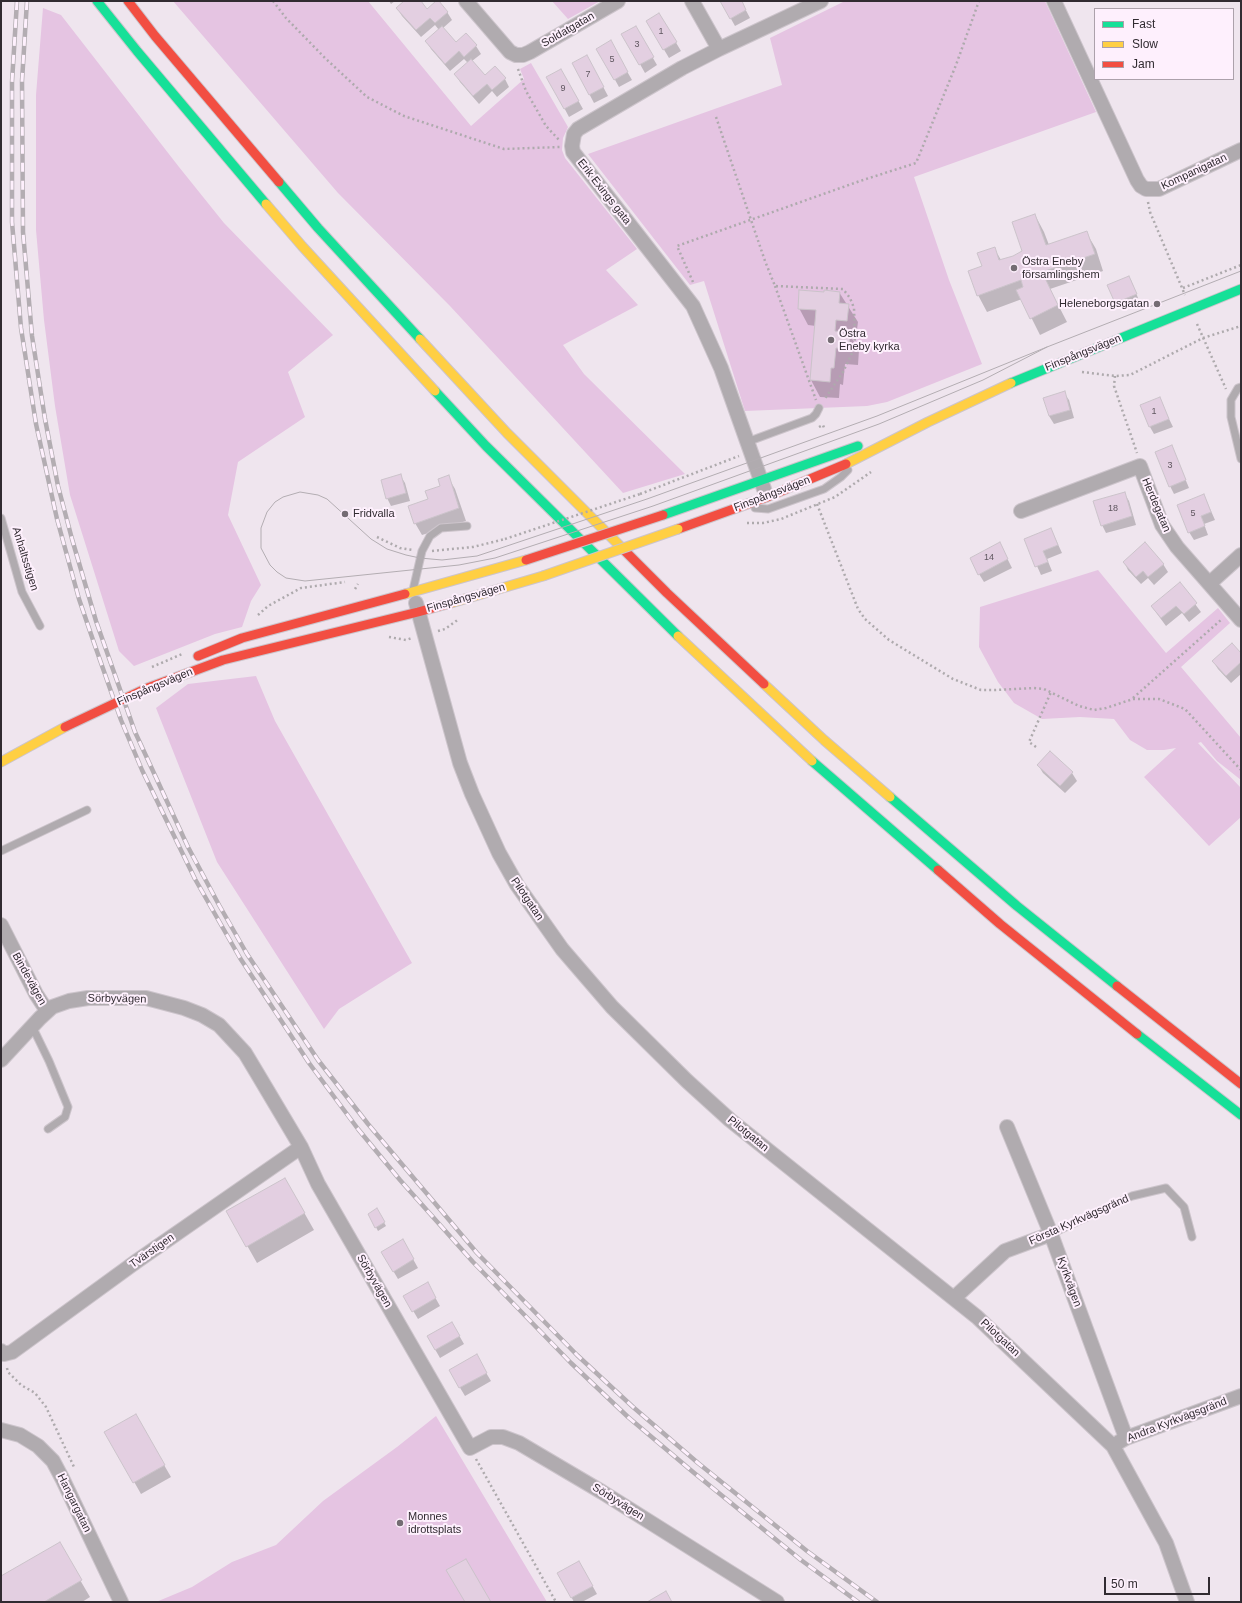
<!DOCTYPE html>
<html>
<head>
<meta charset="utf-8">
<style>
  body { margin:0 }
  #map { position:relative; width:1242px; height:1603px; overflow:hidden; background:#efe5ee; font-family:Arial,sans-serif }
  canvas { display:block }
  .frame { position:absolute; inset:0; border:2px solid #312b31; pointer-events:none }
  .legend { position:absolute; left:1094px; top:8px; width:140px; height:72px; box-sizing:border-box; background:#fef0fd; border:1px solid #aca1ab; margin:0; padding:5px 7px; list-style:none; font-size:12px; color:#312b31 }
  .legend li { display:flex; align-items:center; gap:8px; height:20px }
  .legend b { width:20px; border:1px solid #aca1ab }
  .scale { position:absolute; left:1104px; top:1577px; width:106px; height:18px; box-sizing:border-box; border:2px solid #312b31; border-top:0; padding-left:5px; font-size:12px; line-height:14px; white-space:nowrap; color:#312b31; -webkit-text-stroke:3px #fef0fd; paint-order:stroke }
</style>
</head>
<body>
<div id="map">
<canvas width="1242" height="1603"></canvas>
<div class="frame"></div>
<ul class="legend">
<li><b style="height:5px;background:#16e098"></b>Fast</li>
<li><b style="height:5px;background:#ffcf43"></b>Slow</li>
<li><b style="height:5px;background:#f24e42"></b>Jam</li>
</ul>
<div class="scale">50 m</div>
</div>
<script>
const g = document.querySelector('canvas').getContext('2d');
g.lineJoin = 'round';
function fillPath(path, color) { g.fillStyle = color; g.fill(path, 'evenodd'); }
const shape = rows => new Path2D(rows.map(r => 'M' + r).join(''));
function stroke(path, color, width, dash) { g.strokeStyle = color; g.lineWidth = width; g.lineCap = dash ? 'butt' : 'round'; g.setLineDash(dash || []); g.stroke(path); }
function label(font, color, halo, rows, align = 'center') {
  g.font = font + ' Arial,sans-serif'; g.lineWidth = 4; g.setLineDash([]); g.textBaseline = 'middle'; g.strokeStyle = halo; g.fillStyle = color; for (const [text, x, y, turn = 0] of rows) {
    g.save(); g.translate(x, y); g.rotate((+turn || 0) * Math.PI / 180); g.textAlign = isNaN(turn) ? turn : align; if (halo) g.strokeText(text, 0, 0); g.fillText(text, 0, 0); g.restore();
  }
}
const green = shape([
  [173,1,368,1,471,126,524,79,520,69,531,63,568,127,563,138,562,150,565,158,637,249,606,270,638,305,563,345,584,374,685,474,623,493,450,306,338,193],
  [552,1,600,1,568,19],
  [845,1,1045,1,1096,112,914,177,949,280,982,364,887,402,867,406,745,411,704,281,690,285,588,154,782,85,770,38],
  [43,8,61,15,179,167,224,223,333,335,288,372,305,417,238,462,228,515,261,585,251,601,242,627,215,634,134,666,119,651,70,495,55,406,44,320,36,230,36,95],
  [1098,570,1166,653,1218,608,1230,623,1181,667,1241,738,1241,780,1217,761,1201,742,1198,743,1241,788,1241,817,1209,846,1144,777,1176,748,1164,750,1147,750,1130,740,1114,719,1080,717,1042,719,1014,703,998,682,979,647,980,607],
  [256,676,275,721,412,963,339,1009,324,1029,217,862,156,708,188,684],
  [436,1416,547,1602,156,1602,192,1587,232,1562,276,1545,323,1501,397,1447]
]);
const shadow = shape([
  [389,1,395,1,391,4],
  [405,1,419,1,427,10,447,12,452,20,443,28,456,44,476,46,481,54,472,61,485,76,505,79,509,87,497,97,492,91,479,104,460,82,455,74,468,63,464,59,450,71,431,49,426,41,439,30,435,25,421,37,402,16,397,8],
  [721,1,741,1,750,18,735,26],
  [659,14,681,51,669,58,647,21],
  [635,27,657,65,645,73,623,34],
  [610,42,632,80,619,87,598,49],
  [573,63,591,64,608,96,594,103],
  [561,70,583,109,569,117,548,77],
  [1035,215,1044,232,1049,245,1086,232,1096,249,1103,271,1050,289,1067,322,1040,335,1022,299,987,312,978,295,983,266,994,248,1001,260,1013,257,1023,251],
  [1131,280,1138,298,1118,306,1116,303],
  [839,292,858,322,856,337,851,337,859,350,858,365,845,364,843,385,840,384,839,398,820,397,811,380,816,326,808,325,799,308,825,293],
  [1064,393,1069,400,1074,418,1054,424,1049,416],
  [1159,398,1173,427,1154,434,1150,427],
  [1172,447,1189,488,1174,494,1170,486],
  [400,475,405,483,410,501,391,506,387,498],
  [448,477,455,489,466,521,422,535,415,523,429,500],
  [1124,493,1129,501,1136,525,1106,533,1102,525],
  [1204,495,1215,520,1204,524,1208,535,1194,540,1189,532],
  [1051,529,1062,553,1047,559,1052,571,1041,575,1025,539],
  [1004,552,1012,568,984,582,979,574],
  [1124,562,1163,564,1168,572,1154,585,1148,578,1141,584,1128,570],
  [1180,584,1201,612,1189,622,1182,613,1166,626,1152,607],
  [1241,655,1241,674,1231,683,1218,669,1213,661],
  [1038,765,1072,773,1077,781,1065,793,1043,773],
  [285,1179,314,1230,257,1263,228,1212],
  [377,1210,386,1226,378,1231,369,1214],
  [403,1241,418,1268,398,1279,382,1252],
  [427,1283,440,1306,418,1319,405,1297],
  [452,1323,464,1344,440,1358,428,1337],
  [476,1356,491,1381,465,1396,450,1371],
  [135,1415,171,1477,141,1494,106,1432],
  [59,1544,90,1597,82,1602,1,1602,1,1577],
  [579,1562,597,1594,582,1602,574,1602,559,1574]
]);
const building = shape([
  [404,1,421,1,427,9,436,1,439,1,448,12,435,23,430,18,416,30,396,8,404,1],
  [720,1,742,1,746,10,730,19,720,1],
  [659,13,677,42,663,50,646,21,659,13],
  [442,26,456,42,466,33,477,45,464,57,459,51,445,64,425,41,442,26],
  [636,26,654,57,639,65,621,34,636,26],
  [611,40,628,72,614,80,596,49,611,40],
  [587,55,604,87,589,95,572,63,587,55],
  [471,59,485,75,495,66,506,78,492,90,487,84,473,96,454,74,471,59],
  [561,69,579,101,564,109,546,77,561,69],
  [1035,214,1046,245,1087,231,1095,254,1039,273,1040,279,1044,276,1058,305,1030,319,1016,290,1023,287,1021,280,977,296,968,271,982,266,977,253,995,247,999,260,1013,256,1022,251,1012,222,1035,214],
  [1129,276,1137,294,1115,303,1107,285,1129,276],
  [799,290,824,292,824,290,840,292,839,303,849,304,847,321,836,320,835,331,850,333,849,349,836,348,834,368,831,368,830,382,810,380,816,310,798,309,799,290],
  [1065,391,1070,410,1049,416,1043,398,1065,391],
  [1160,397,1169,419,1149,427,1140,405,1160,397],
  [1172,445,1186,480,1169,487,1155,452,1172,445],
  [401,474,406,493,386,499,381,480,401,474],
  [449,475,459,508,414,524,408,506,428,499,425,491,440,486,438,479,449,475],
  [1125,492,1132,516,1101,526,1093,501,1125,492],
  [1204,494,1211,512,1201,516,1205,526,1188,533,1177,505,1204,494],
  [1051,528,1058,545,1043,551,1048,562,1035,567,1024,539,1051,528],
  [1000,542,1008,559,978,575,970,558,1000,542],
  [1145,542,1164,564,1148,577,1143,571,1136,577,1123,562,1145,542],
  [1180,582,1197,603,1184,614,1176,606,1161,618,1151,606,1180,582],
  [1232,643,1241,653,1241,662,1226,676,1212,661,1232,643],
  [1050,751,1073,772,1060,786,1037,765,1050,751],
  [285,1178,305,1213,246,1247,226,1211,285,1178],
  [377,1208,385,1222,375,1228,368,1214,377,1208],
  [403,1239,414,1259,393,1272,381,1252,403,1239],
  [428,1282,436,1298,412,1312,403,1296,428,1282],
  [452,1322,460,1336,435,1350,427,1336,452,1322],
  [477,1354,487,1373,459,1388,449,1370,477,1354],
  [136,1414,165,1465,133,1483,104,1432,136,1414],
  [60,1542,82,1580,44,1602,1,1602,1,1576,60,1542],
  [466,1559,491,1602,465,1602,446,1570,466,1559],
  [579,1561,593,1586,571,1598,557,1573,579,1561],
  [666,1591,672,1602,647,1602,666,1591]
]);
const path = shape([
  [273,1,286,18,325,58,367,97,404,116,504,149,560,147],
  [518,69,526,91,546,126,560,141],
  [716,117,765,261,775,286,843,289,850,298,854,308,855,336,854,349,843,372,824,400],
  [1148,202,1150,212,1185,295],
  [693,282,677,246,860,181,916,163,956,65,979,1],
  [775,286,816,400],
  [1183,288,1241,265],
  [1197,324,1226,389],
  [1082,372,1115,376,1130,375,1203,338,1241,326],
  [1115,376,1114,386,1137,453],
  [819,427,823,425,824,428],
  [640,494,739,456],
  [817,504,858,609,865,619,889,640,953,679,981,690,995,690,1034,688,1044,689,1079,706,1094,710,1106,708,1133,699,1159,699,1185,709,1241,770],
  [747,523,763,523,781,519,835,497,871,472],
  [377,537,400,548,413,550],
  [432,551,473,547,505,539],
  [355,589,358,584],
  [258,615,268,606,301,588,345,582],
  [438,631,445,629,459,619],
  [389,637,406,640,412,638],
  [152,667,182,654],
  [1133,698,1222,619],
  [1036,747,1029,742,1051,692],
  [7,1368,8,1372,21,1385,35,1393,46,1407,74,1467],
  [476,1459,556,1602]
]);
const lane = shape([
  [1241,387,1238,388,1231,400,1231,417,1241,459],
  [747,442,812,418,816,414,819,408],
  [755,508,768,509,824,489,841,477,848,470],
  [1,518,22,592,40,626],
  [413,590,422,551,430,536,441,528,467,526],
  [1,851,87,810],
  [32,1026,49,1061,68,1107,65,1117,48,1129],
  [1051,1234,1132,1196,1166,1188,1184,1207,1192,1237]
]);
const street = shape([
  [466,1,510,52,516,55,523,55,530,52,618,1],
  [692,1,719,49],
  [1054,1,1137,180,1141,186,1146,189,1159,189,1241,150],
  [764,489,721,368,693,306,580,161,573,152,572,146,574,134,578,129,682,68,719,49,821,1],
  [1021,511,1140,466,1162,525,1177,547,1241,620],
  [1210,583,1241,555],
  [416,603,460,763,472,794,499,853,517,885,562,949,612,1007,687,1081,730,1120,977,1317,1113,1446,1166,1543,1187,1602],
  [1,925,36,994,47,1011],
  [1,1060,40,1018,52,1007,69,1001,88,998,146,998,184,1008,202,1015,219,1025,245,1053,257,1073,301,1147,318,1184,470,1448,491,1437,503,1437,519,1443,602,1492,777,1602],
  [1007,1127,1051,1234,1126,1438],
  [954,1298,1005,1251,1051,1234],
  [1,1351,4,1354,12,1352,137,1261,301,1147],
  [1,1430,20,1435,38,1446,53,1461,63,1480,121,1602],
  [1119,1442,1126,1438,1241,1396]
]);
const fast = shape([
  [97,1,137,51,266,204],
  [279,182,318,228,420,339],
  [1011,383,1241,289],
  [435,391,486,446,678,636],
  [663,515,858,446],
  [812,761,938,870],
  [890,797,1017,906,1117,986],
  [1137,1034,1241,1115]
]);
const slow = shape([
  [266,204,302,246,435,391],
  [420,339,507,433,622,548],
  [846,464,928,422,1011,383],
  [405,594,526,560],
  [451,603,543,576],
  [678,636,812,761],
  [764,684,824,740,890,797],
  [1,762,65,727]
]);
const jam = shape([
  [128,1,155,36,279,182],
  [678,529,767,497,846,464],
  [622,548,667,593,764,684],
  [198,656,242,638,405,594],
  [145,689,223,660,418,612,451,603],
  [938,870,1000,924,1137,1034],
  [1117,986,1241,1084]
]);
const tram = shape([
  [1047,347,983,380,879,424,653,506,495,558,459,565,305,581,286,578,277,572,270,565,261,548,261,528,267,512,275,502,283,497,300,492,318,495,327,499,371,539,387,549,406,555,420,558,442,560,477,556,492,551,647,499,877,416,1047,347,1241,271]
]);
const rail = shape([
  [17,1,12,82,12,222,21,328,36,424,57,519,79,599,93,640,121,720,142,770,195,879,240,958,309,1063,358,1129,400,1180,473,1262,571,1363,628,1417,693,1472,801,1560,858,1602],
  [27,1,22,81,23,232,32,336,45,419,58,486,72,539,96,621,135,732,188,847,219,905,247,954,318,1060,368,1124,477,1253,577,1355,633,1407,698,1463,807,1551,877,1602]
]);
const pathBridge = shape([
  [505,539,640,494]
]);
const slowBridge = shape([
  [543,576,678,529]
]);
const jamBridge = shape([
  [526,560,663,515],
  [65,727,145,689]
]);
const markers = [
  [1014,268,4,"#746c73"],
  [1157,304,4,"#746c73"],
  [831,340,4,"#746c73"],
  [345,514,4,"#746c73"],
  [400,1523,4,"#746c73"]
];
const numberNames = [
  ["1",661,32],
  ["3",637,45],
  ["5",612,60],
  ["7",588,75],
  ["9",563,89],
  ["1",1154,412],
  ["3",1170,466],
  ["18",1113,509],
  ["5",1193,514],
  ["14",989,558]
];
const streetNames = [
  ["Soldatgatan",568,30,-30],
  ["Kompanigatan",1194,172,-25],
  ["Erik Exings gata",604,192,52],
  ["Finspångsvägen",1083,353,-22],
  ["Finspångsvägen",772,494,-21],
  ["Herdegatan",1156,505,67],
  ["Anhaltsstigen",25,559,73],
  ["Finspångsvägen",466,598,-16],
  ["Finspångsvägen",155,687,-23],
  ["Pilotgatan",527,899,56],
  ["Bindevägen",29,979,61],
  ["Sörbyvägen",117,999,1],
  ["Pilotgatan",748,1134,39],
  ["Första Kyrkvägsgränd",1079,1220,-24],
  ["Tvärstigen",152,1251,-35],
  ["Sörbyvägen",374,1281,60],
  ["Kyrkvägen",1069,1282,70],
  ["Pilotgatan",1000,1338,43],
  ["Andra Kyrkvägsgränd",1177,1420,-21],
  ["Sörbyvägen",618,1502,32],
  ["Hangargatan",74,1503,64]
];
const poiNames = [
  ["Östra Eneby",1022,262],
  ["församlingshem",1022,275],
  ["Heleneborgsgatan",1149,304,"right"],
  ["Östra",839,334],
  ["Eneby kyrka",839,347],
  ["Fridvalla",353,514],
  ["Monnes",408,1517],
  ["idrottsplats",408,1530]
];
fillPath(green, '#e5c4e2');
fillPath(shadow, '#0003');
fillPath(building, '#e3cfe1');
stroke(building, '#cbc3ca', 1);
stroke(lane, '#ccc4cb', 9);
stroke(street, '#ccc4cb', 16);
stroke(fast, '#ccc4cb', 11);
stroke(slow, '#ccc4cb', 11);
stroke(jam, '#ccc4cb', 11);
stroke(path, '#aeaaad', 2.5, [2, 3]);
stroke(lane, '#b0abaf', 7);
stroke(street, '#b0abaf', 14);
stroke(fast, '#16e098', 9);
stroke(slow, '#ffcf43', 9);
stroke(jam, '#f24e42', 9);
stroke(tram, '#b3adb2', 1);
stroke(rail, '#b3adb2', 4.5);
stroke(rail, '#fef0fd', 3, [9]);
stroke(slowBridge, '#ccc4cb', 11, []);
stroke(jamBridge, '#ccc4cb', 11, []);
stroke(pathBridge, '#aeaaad', 2.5, [2, 3]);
stroke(slowBridge, '#ffcf43', 9);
stroke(jamBridge, '#f24e42', 9);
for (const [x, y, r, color] of markers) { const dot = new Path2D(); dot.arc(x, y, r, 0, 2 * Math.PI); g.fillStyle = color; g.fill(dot); stroke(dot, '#fef0fd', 1.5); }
label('9px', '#5f565f', null, numberNames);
label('11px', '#312b31', '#fef0fd', streetNames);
label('11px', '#312b31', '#fef0fd', poiNames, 'left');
</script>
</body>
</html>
